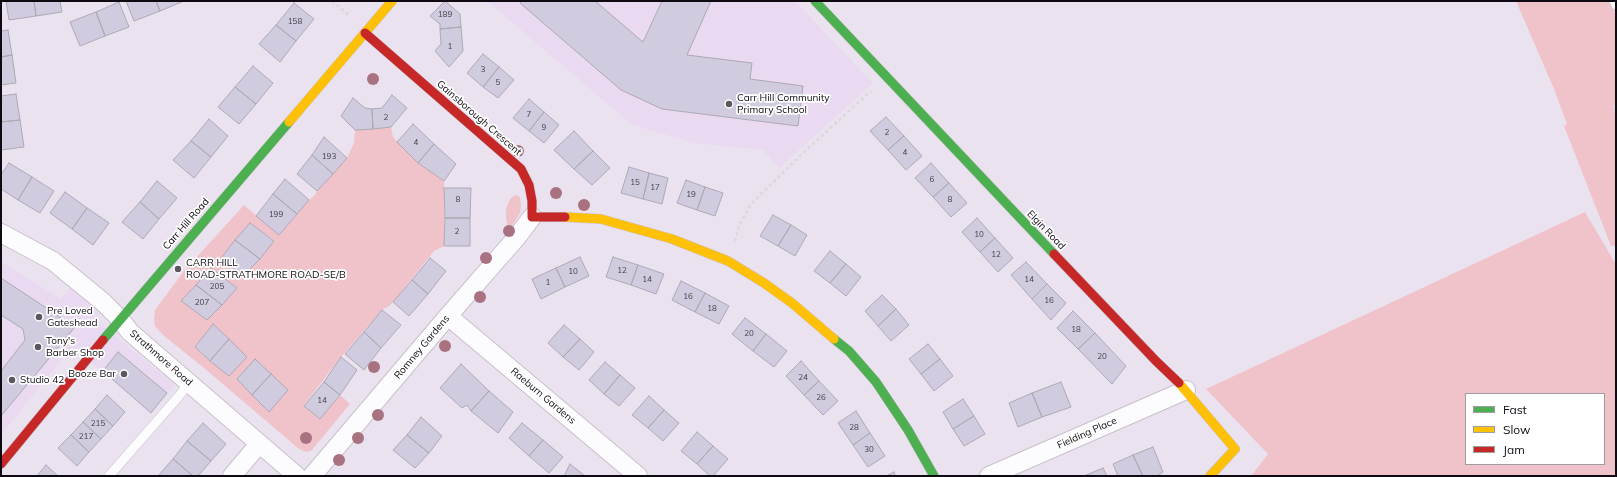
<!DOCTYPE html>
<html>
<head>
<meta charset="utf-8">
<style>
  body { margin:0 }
  #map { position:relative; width:1617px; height:477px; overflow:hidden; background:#ebe2ef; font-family:Mulish,sans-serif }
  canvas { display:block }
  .frame { position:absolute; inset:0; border:2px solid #0f0a12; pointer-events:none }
  .legend { position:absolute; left:1465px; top:393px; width:140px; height:72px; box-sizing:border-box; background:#fff; border:1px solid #9f9da0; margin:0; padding:5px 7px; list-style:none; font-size:12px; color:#0f0a12 }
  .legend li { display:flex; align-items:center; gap:8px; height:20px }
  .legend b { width:20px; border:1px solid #9f9da0 }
</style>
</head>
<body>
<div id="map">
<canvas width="1617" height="477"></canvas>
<div class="frame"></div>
<ul class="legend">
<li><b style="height:5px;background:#4caf50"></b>Fast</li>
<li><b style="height:5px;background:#ffc107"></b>Slow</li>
<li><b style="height:5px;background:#c62828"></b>Jam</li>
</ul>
</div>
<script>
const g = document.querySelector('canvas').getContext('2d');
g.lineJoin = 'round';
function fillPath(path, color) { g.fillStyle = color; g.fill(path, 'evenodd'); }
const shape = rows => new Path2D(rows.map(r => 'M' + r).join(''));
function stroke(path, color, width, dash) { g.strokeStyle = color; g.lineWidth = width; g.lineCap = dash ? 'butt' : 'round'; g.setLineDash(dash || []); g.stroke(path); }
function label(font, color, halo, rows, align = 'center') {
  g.font = font + ' Mulish,sans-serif'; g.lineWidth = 3.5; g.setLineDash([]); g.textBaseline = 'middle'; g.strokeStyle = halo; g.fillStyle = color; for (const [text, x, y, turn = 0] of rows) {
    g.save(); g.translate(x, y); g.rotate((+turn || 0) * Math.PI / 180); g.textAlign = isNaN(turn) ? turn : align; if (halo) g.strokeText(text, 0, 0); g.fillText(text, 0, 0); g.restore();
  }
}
const built = shape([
  [487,1,795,1,873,83,779,168,763,150,694,143,632,125],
  [1,261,61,299,73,285,103,309,95,319,175,385,151,413,72,347,1,435]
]);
const green = shape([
  [1516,1,1616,1,1616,246,1611,246,1609,241,1564,126,1567,124,1554,89],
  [391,127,393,137,418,163,444,181,444,246,434,251,393,302,389,306,382,310,341,357,304,405,320,419,340,395,350,404,311,451,306,452,299,449,204,368,163,335,155,326,154,319,155,310,184,271,244,205,279,235,309,200,315,195,317,191,347,158,354,143,355,130],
  [250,223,274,240,260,259,243,276,221,258],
  [211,268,237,288,207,320,182,301],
  [213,325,229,339,247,357,210,361,195,347],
  [515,195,520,197,521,207,520,213,509,231,506,219,506,209,510,199],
  [1585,212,1614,261,1616,261,1616,476,1251,476,1268,454,1206,389],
  [1466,394,1604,394,1604,464,1466,464]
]);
const building = shape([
  [6,1,34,1,36,16,9,20,6,1],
  [34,1,60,1,62,12,36,16,34,1],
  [126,1,156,1,160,11,134,21,126,1],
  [156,1,184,1,160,11,156,1],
  [445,1,460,14,461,27,440,29,440,24,430,16,445,1],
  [521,1,595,1,643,42,662,1,711,1,687,55,752,63,750,79,803,86,798,126,662,109,621,90,520,3,521,1],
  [119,2,129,27,105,36,96,12,119,2],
  [294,3,314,19,296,41,276,25,294,3],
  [96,12,105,36,80,46,70,22,96,12],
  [276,25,296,41,280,62,259,44,276,25],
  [461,27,463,51,449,67,435,51,441,44,440,29,461,27],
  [8,30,12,55,1,57,1,31,8,30],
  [483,54,499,67,483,87,467,73,483,54],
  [12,55,16,83,1,85,1,57,12,55],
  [253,66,273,83,256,104,235,87,253,66],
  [499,67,514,80,498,98,483,87,499,67],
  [235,87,256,104,239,124,218,107,235,87],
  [16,94,20,120,1,122,1,96,16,94],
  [392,95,407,108,391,127,373,129,372,109,382,108,392,95],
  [353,98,365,108,372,109,373,129,355,130,341,116,353,98],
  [529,99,544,112,529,131,513,118,529,99],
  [544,112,559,125,544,143,529,131,544,112],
  [886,117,904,136,888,150,870,131,886,117],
  [209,119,228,136,211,157,191,141,209,119],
  [20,120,24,147,1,150,1,122,20,120],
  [413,124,434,144,418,163,397,142,413,124],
  [574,131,593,151,574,169,554,150,574,131],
  [904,136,922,156,906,170,888,150,904,136],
  [324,137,347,158,333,174,312,155,324,137],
  [191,141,211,157,194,178,173,160,191,141],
  [434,144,456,164,444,181,418,163,434,144],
  [593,151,610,168,592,185,574,169,593,151],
  [312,155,333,174,317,191,297,174,312,155],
  [9,163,32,177,18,200,1,189,1,175,9,163],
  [931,163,949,183,933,197,915,178,931,163],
  [629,167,649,173,643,199,621,193,629,167],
  [649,173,668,178,662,204,643,199,649,173],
  [32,177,54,191,40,213,18,200,32,177],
  [285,179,309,200,297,214,273,194,285,179],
  [686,180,705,187,697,210,677,203,686,180],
  [157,181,177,198,159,219,140,202,157,181],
  [949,183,967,203,951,217,933,197,949,183],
  [705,187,723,193,715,216,697,210,705,187],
  [444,188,471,188,470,218,445,218,444,188],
  [65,192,87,208,72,229,50,213,65,192],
  [273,194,297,214,279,235,256,216,273,194],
  [140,202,159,219,143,239,122,222,140,202],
  [87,208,109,223,93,245,72,229,87,208],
  [773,215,791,225,778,246,760,236,773,215],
  [445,218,470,218,470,246,444,246,445,218],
  [977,218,995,238,980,252,962,232,977,218],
  [250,223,274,241,260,259,235,240,250,223],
  [791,225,807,235,795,256,778,246,791,225],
  [995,238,1013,258,998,272,980,252,995,238],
  [235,240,260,259,243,276,221,258,235,240],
  [830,251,846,264,830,283,814,271,830,251],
  [580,257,589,276,565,287,556,268,580,257],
  [613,257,638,265,631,285,606,277,613,257],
  [430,258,446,271,428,294,412,280,430,258],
  [1026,262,1047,284,1032,299,1011,275,1026,262],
  [846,264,861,277,846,296,830,283,846,264],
  [638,265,664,274,656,294,631,285,638,265],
  [211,268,237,288,222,305,196,285,211,268],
  [556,268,565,287,541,299,532,279,556,268],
  [1,278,75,327,1,416,1,371,25,340,23,329,1,315,1,278],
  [412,280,428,294,409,316,393,302,412,280],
  [681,281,705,293,695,312,672,300,681,281],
  [1047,284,1066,303,1051,320,1032,299,1047,284],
  [196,285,222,305,207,320,181,301,196,285],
  [705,293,729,306,719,324,695,312,705,293],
  [882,295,896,309,878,326,865,311,882,295],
  [896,309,909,325,891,341,878,326,896,309],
  [382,310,401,325,381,348,364,332,382,310],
  [1073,311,1095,333,1078,349,1057,328,1073,311],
  [745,318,766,334,753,351,732,334,745,318],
  [213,324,229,339,210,361,195,347,213,324],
  [564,325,580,339,563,357,548,343,564,325],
  [364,332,381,348,364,370,345,354,364,332],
  [1095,333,1126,366,1112,384,1078,349,1095,333],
  [766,334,787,351,774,367,753,351,766,334],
  [229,339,247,357,229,376,210,361,229,339],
  [580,339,594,352,579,370,563,357,580,339],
  [928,344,940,359,921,374,909,359,928,344],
  [118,352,167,393,151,413,103,371,118,352],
  [341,357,357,370,340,395,324,382,341,357],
  [255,359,271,374,252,395,237,379,255,359],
  [940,359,953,376,934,391,921,374,940,359],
  [801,361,819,381,804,395,786,376,801,361],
  [605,362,620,375,604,394,589,380,605,362],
  [461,364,489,391,471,411,467,405,462,408,440,388,461,364],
  [271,374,288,390,269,412,252,395,271,374],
  [620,375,635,388,619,406,604,394,620,375],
  [819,381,838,401,823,415,804,395,819,381],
  [324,382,340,395,320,419,304,406,324,382],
  [1061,382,1071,407,1042,417,1032,393,1061,382],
  [489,391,513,412,498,433,471,411,489,391],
  [1032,393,1042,417,1018,427,1009,403,1032,393],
  [107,395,125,412,113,426,95,409,107,395],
  [649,396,664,410,648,428,632,415,649,396],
  [963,399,974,416,953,429,943,412,963,399],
  [95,409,113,426,101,439,83,422,95,409],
  [664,410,679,423,663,441,648,428,664,410],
  [856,411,870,433,853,445,838,423,856,411],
  [974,416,985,434,964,446,953,429,974,416],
  [421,417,442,436,429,453,407,435,421,417],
  [83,422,101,439,89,452,71,435,83,422],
  [203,423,226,444,211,461,187,441,203,423],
  [522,423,543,440,529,456,509,438,522,423],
  [697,432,713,446,697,464,681,451,697,432],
  [870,433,885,456,868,467,853,445,870,433],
  [71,435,89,452,77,466,58,448,71,435],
  [407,435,429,453,415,468,393,450,407,435],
  [543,440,563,457,549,473,529,456,543,440],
  [187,441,211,461,198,476,193,476,173,459,187,441],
  [713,446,728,459,713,476,710,476,697,464,713,446],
  [1153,447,1163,472,1157,476,1143,476,1133,455,1153,447],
  [1133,455,1143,476,1118,476,1113,464,1133,455],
  [173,459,193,476,158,476,173,459],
  [570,464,585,476,564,476,570,464],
  [46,465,58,476,37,476,46,465],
  [1103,468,1107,476,1084,476,1103,468],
  [894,472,895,476,886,476,894,472]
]);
const path = shape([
  [332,1,350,16],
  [1616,106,1613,108,1616,115],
  [735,241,739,226,751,204,805,151,871,91]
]);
const lane = shape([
  [1614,1,1616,5],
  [109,476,179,396,189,383]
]);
const street = shape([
  [1,233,53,261,103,302,120,319,130,332,297,476],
  [448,316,638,476],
  [232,476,259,444],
  [312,476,448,316,517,237,532,217],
  [989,476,1186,390]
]);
const fast = shape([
  [815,1,1054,254],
  [834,339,849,351,876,382,908,430,934,476],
  [103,340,289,122]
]);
const slow = shape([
  [289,122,392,1],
  [565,217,601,219,672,239,728,261,764,283,792,303,834,339],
  [1179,383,1235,449,1210,476]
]);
const jam = shape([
  [365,33,521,169,529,185,532,201,532,217,565,217],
  [1054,254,1156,361,1179,383],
  [1,464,103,340]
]);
const trees = [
  [373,79],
  [518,151],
  [556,193],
  [584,205],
  [509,231],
  [486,258],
  [480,297],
  [445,346],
  [374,367],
  [378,415],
  [306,438],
  [358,438],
  [339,460]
];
const markers = [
  [729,104,4,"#5c565f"],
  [178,269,4,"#5c565f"],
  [39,317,4,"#5c565f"],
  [38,347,4,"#5c565f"],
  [124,374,4,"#5c565f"],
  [12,380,4,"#5c565f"]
];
const numberNames = [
  ["189",445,15],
  ["158",295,22],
  ["1",450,47],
  ["3",483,70],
  ["5",498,83],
  ["7",529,115],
  ["2",386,118],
  ["9",544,128],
  ["2",887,133],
  ["4",416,143],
  ["4",905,153],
  ["193",329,157],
  ["6",932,180],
  ["15",635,183],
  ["17",655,188],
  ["19",691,195],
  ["8",458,200],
  ["8",950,200],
  ["199",276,215],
  ["2",457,232],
  ["10",979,235],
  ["12",996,255],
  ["12",622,271],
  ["10",573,272],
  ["14",647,280],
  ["14",1029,280],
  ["1",548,283],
  ["205",217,287],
  ["16",688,297],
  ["16",1049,301],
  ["207",202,303],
  ["18",712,309],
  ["18",1076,330],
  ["20",749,334],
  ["20",1102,357],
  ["24",803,378],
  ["26",821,398],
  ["14",322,401],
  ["215",98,424],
  ["28",854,428],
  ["217",86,437],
  ["30",869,450]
];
const poiNames = [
  ["Carr Hill Community",737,98],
  ["Primary School",737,110],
  ["CARR HILL",186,263],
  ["ROAD-STRATHMORE ROAD-SE/B",186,275],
  ["Pre Loved",47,311],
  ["Gateshead",47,323],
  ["Tony's",46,341],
  ["Barber Shop",46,353],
  ["Booze Bar",116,374,"right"],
  ["Studio 42",20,380]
];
const streetNames = [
  ["Gainsborough Crescent",479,118,41],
  ["Carr Hill Road",186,224,-49],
  ["Elgin Road",1046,230,46],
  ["Romney Gardens",422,347,-50],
  ["Strathmore Road",161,358,41],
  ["Raeburn Gardens",543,396,40],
  ["Fielding Place",1087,433,-24]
];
fillPath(built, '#eadaf1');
fillPath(green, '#f0c3cb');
fillPath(building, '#d0cbde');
stroke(building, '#ada9b4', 1);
stroke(lane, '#c8c0cb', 10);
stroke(street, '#c8c0cb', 20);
stroke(fast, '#c8c0cb', 10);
stroke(slow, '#c8c0cb', 10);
stroke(jam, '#c8c0cb', 10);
stroke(path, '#dad8db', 2.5, [3, 3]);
stroke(lane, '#fcfbfd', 9);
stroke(street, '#fcfbfd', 18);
stroke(fast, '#4caf50', 9);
stroke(slow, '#ffc107', 9);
stroke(jam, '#c62828', 9);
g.fillStyle = '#a87280';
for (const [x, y] of trees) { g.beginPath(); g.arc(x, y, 6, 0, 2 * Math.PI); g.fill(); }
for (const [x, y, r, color] of markers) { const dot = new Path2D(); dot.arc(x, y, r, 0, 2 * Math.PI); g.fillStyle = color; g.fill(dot); stroke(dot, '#fff', 1.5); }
label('8px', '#413c47', null, numberNames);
label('10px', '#0f0a12', '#fff', poiNames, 'left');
label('10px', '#0f0a12', '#fff', streetNames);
</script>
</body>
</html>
